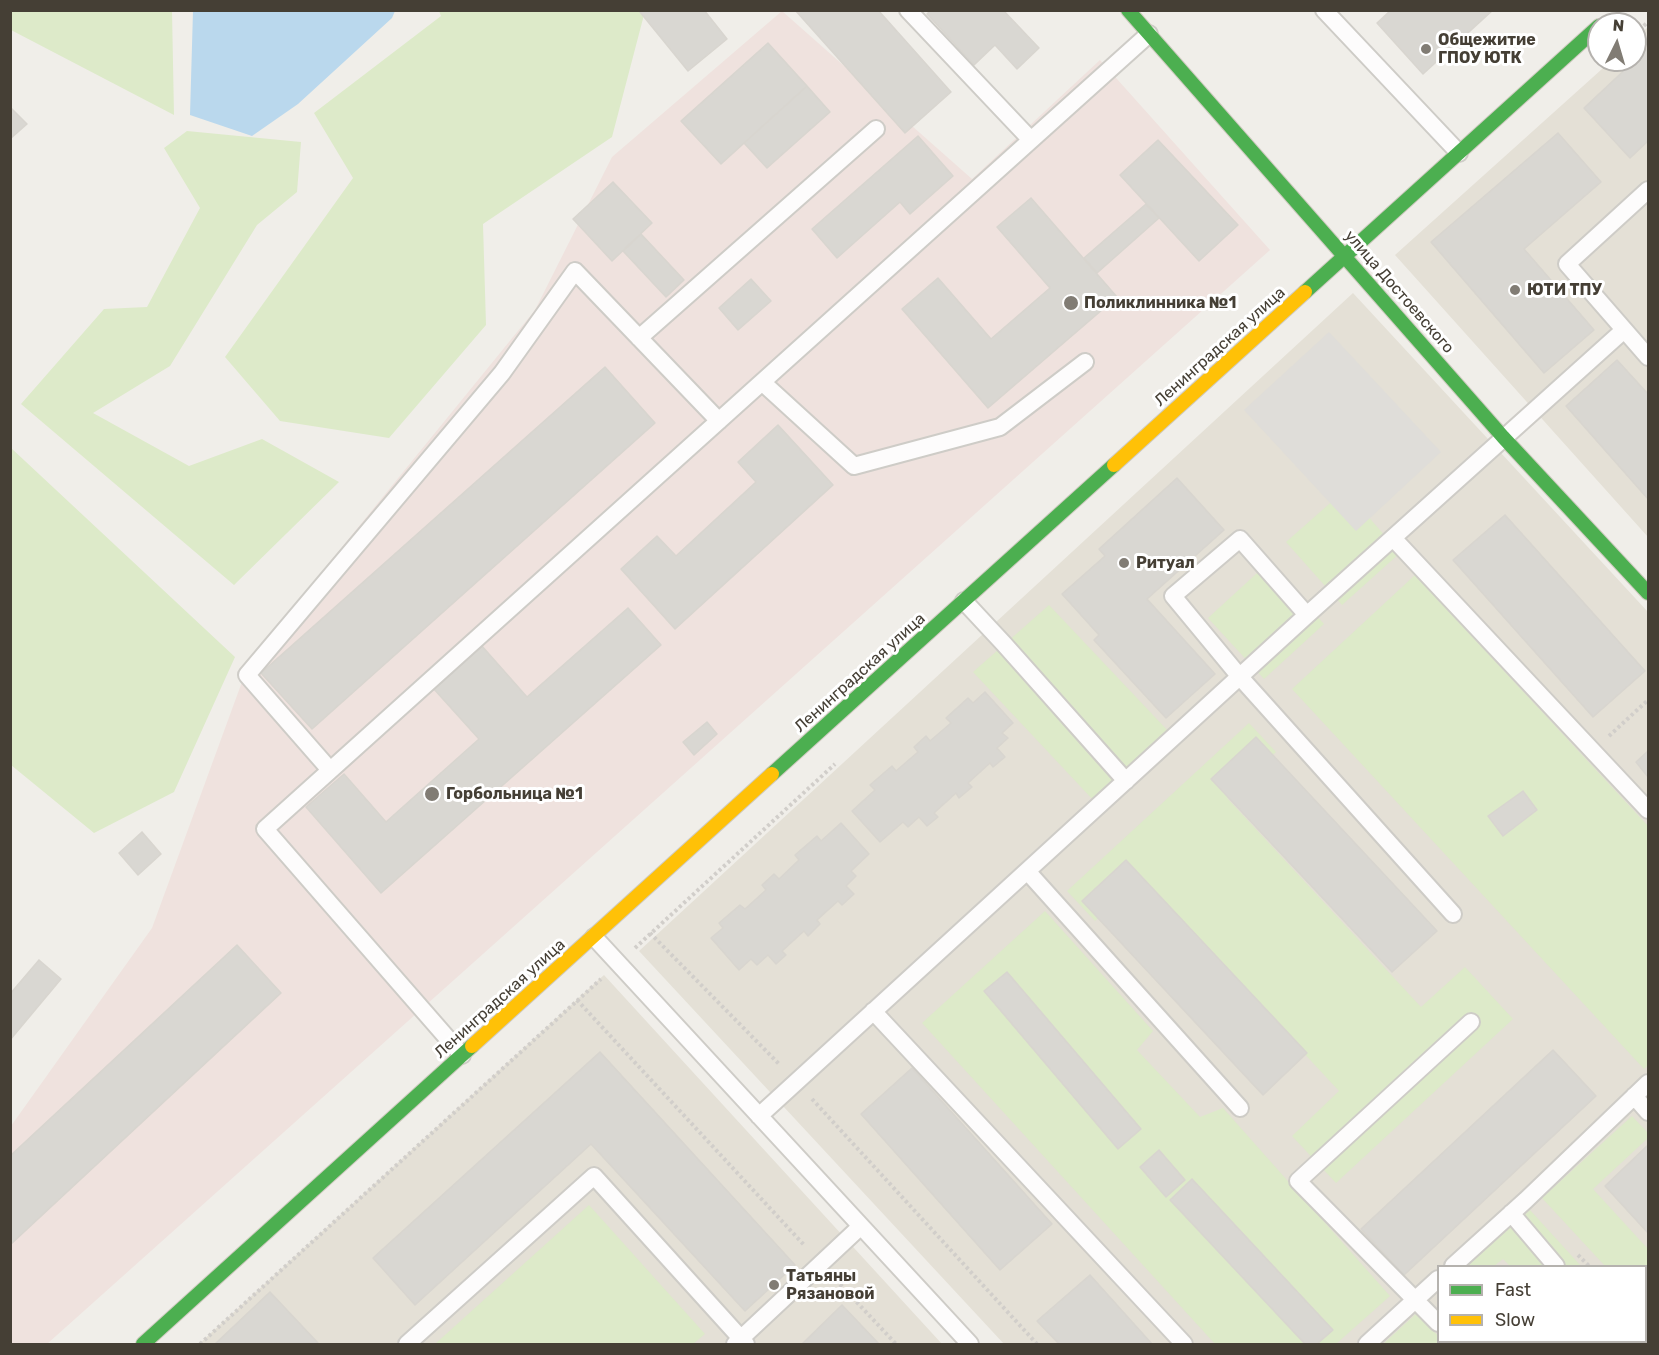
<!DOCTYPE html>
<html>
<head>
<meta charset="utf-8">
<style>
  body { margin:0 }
  #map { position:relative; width:1659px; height:1355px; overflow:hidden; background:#f0eee9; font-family:Rubik,sans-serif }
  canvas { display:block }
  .frame { position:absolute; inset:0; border:12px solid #453f35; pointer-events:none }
  .legend { position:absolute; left:1437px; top:1265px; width:210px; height:78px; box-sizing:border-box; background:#fff; border:2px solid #b5b2ae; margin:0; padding:8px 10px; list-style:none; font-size:18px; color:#453f35 }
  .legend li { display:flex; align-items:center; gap:12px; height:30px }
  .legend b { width:30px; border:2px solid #b5b2ae }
  .north { position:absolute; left:1587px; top:12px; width:60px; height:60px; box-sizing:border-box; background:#fff; border:2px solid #b5b2ae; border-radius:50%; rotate:5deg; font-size:16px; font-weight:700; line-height:24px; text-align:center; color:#453f35 }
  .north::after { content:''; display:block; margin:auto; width:21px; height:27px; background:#817c74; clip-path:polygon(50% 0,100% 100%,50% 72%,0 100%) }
</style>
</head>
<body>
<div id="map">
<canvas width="1659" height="1355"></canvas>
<div class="frame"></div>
<ul class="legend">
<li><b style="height:8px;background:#4caf50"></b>Fast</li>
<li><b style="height:8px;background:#ffc107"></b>Slow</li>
</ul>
<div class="north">N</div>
</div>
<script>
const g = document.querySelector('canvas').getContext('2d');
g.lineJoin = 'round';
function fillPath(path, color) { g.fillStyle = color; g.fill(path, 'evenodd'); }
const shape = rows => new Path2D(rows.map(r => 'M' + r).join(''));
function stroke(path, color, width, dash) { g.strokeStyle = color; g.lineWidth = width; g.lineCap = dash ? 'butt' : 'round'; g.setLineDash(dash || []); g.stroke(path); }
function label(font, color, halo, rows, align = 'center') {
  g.font = font + ' Rubik,sans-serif'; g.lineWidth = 6; g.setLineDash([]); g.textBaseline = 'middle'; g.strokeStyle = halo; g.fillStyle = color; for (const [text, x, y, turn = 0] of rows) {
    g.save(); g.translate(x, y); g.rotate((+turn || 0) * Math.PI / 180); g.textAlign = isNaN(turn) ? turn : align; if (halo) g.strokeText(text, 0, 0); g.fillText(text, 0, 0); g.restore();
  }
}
const residential = shape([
  [1648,27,1648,537,1395,255,1612,60,1635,60,1635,39],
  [1353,293,1648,612,1648,1344,1004,1344,639,951],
  [1438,1266,1646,1266,1646,1342,1438,1342],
  [604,975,942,1344,199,1344]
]);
const medical = shape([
  [782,11,972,179,1100,60,1270,250,47,1344,11,1344,11,1126,152,928,250,660,535,310,612,157]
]);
const green = shape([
  [10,11,172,11,174,115,11,30],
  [439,11,645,11,612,137,483,224,486,325,389,438,280,421,225,357,353,178,314,113,441,16],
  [187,131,301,142,297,192,257,225,170,366,93,413,189,466,262,439,339,482,234,585,21,404,104,309,147,307,200,208,164,148],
  [10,447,235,657,174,792,94,833,11,765],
  [1345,490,1400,553,1342,605,1286,542],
  [1268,563,1324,624,1264,679,1208,618],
  [1415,575,1648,826,1648,1065,1644,1069,1292,689],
  [1049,605,1170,733,1095,802,973,672],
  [1249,723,1276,752,1227,798,1421,1007,1465,967,1513,1019,1336,1183,1292,1136,1339,1091,1141,878,1095,921,1067,891],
  [1045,911,1153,1031,1137,1050,1200,1117,1223,1108,1390,1296,1336,1344,1215,1344,922,1023],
  [1632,1116,1648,1133,1648,1138,1593,1189,1648,1249,1648,1314,1646,1310,1646,1266,1605,1266,1542,1198],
  [589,1205,705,1334,693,1344,435,1344],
  [1530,1210,1581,1266,1510,1266,1503,1259,1494,1266,1467,1266],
  [1417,1313,1438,1336,1438,1342,1444,1342,1447,1344,1383,1344]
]);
const parking = shape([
  [1329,332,1441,452,1356,531,1244,410]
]);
const water = shape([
  [193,11,193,10,395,11,392,18,298,104,252,136,190,115]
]);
const building = shape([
  [641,10,704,10,727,39,688,71,640,12,641,10],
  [795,10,878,10,951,92,905,133,795,10],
  [931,10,1003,10,1039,48,1017,69,995,45,974,65,927,14,931,10],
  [1391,10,1493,10,1423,74,1377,23,1391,10],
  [768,43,807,86,721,164,681,121,768,43],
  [1648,48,1648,141,1630,158,1584,108,1648,48],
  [807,86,830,112,767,168,744,143,807,86],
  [10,107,27,124,10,139,10,107],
  [1558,133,1601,182,1524,249,1594,330,1544,373,1431,242,1558,133],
  [918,136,953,176,910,214,900,202,837,258,812,229,918,136],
  [1158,140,1238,225,1199,261,1120,175,1158,140],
  [613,182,652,223,612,261,573,219,613,182],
  [1031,198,1117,297,988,408,902,309,938,278,991,339,1050,288,997,227,1031,198],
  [1146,204,1159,218,1097,273,1084,258,1146,204],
  [641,234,684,280,666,297,623,251,641,234],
  [751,279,771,301,738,330,719,308,751,279],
  [1617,360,1648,394,1648,499,1566,406,1617,360],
  [605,367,655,423,312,729,261,673,605,367],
  [778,425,833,485,675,629,621,569,657,536,676,556,756,482,738,462,778,425],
  [1177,478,1224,530,1147,599,1215,674,1166,718,1094,640,1099,635,1062,594,1105,556,1099,549,1177,478],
  [1505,515,1645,671,1593,717,1453,560,1505,515],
  [628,608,661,645,381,893,306,807,344,774,386,822,479,739,433,688,481,645,527,697,628,608],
  [985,692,1013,723,1002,733,1008,738,997,748,1005,757,993,767,990,763,968,783,972,787,959,798,956,793,934,813,938,817,927,826,919,817,908,827,903,822,880,842,852,811,875,790,870,785,892,766,896,771,918,752,914,747,926,736,930,741,951,723,946,718,968,698,973,703,985,692],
  [707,722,717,734,694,755,683,742,707,722],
  [1256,737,1437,931,1392,972,1211,779,1256,737],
  [1648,751,1648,777,1636,762,1648,751],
  [1523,791,1537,810,1503,836,1488,816,1523,791],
  [841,823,869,854,851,871,856,876,846,886,854,894,842,905,838,901,817,920,820,924,808,936,804,931,782,951,786,955,776,964,768,955,757,965,751,959,739,970,711,938,723,928,719,923,740,905,745,909,766,890,762,885,774,874,779,879,799,860,795,855,817,836,821,841,841,823],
  [142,832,161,854,138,875,119,853,142,832],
  [1126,860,1307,1053,1263,1095,1082,901,1126,860],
  [237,945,281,993,10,1245,10,1156,237,945],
  [39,960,61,979,10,1040,10,994,39,960],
  [1007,972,1141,1129,1118,1149,984,991,1007,972],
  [1553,1050,1596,1096,1404,1275,1361,1229,1553,1050],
  [600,1052,795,1265,745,1311,591,1144,415,1305,373,1258,600,1052],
  [912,1068,1052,1224,1000,1270,861,1114,912,1068],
  [1648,1145,1648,1233,1605,1186,1648,1145],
  [1159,1150,1185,1180,1166,1197,1140,1167,1159,1150],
  [1192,1179,1333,1330,1317,1344,1305,1344,1170,1200,1192,1179],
  [1090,1275,1152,1344,1059,1344,1037,1321,1090,1275],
  [270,1292,318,1343,215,1344,270,1292],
  [842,1305,879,1344,802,1344,842,1305],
  [1479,1342,1569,1342,1571,1344,1481,1344,1479,1342]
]);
const path = shape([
  [1635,34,1648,22],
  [1609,736,1648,700],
  [650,933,780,1065],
  [635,948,835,764],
  [577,1000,805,1246],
  [812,1099,1037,1344],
  [1578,1255,1589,1266],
  [836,1280,896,1344],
  [1646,1326,1648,1329],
  [200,1344,601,979]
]);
const lane = shape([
  [908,10,1031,140],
  [1324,10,1459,153],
  [1648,190,1567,264,1648,357],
  [639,338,876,129],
  [762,382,854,466,1000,427,1085,362],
  [1393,538,1648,810],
  [964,601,1004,644,1126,781],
  [1307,615,1240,539,1173,596,1240,677,1453,914],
  [330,770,247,675,502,373,575,271,719,421],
  [1027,871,1240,1108],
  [594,937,970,1344],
  [873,1011,1184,1344],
  [462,1055,265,829,1149,34],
  [1634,1096,1648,1112],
  [759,1116,1307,615,1624,330],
  [1511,1213,1556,1266],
  [1453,1266,1526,1200,1648,1083],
  [1438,1323,1298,1181,1471,1022],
  [1457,1342,1460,1344],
  [1619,1342,1621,1344],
  [407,1344,594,1176,746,1344],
  [735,1344,860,1227],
  [1367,1344,1438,1279]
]);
const fast = shape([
  [1128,10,1503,437,1648,593],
  [1305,292,1599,26],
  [772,774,1114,465],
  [143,1344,472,1046]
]);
const slow = shape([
  [1114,465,1305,292],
  [472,1046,772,774]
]);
const markers = [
  [1426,49,6,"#817c74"],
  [1515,290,6,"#817c74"],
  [1071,303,8,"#817c74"],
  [1124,563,6,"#817c74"],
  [432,794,8,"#817c74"],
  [774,1285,6,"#817c74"]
];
const poiNames = [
  ["Общежитие",1438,40],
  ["ГПОУ ЮТК",1438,58],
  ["ЮТИ ТПУ",1527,290],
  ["Поликлинника №1",1084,303],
  ["Ритуал",1136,563],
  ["Горбольница №1",446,794],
  ["Татьяны",786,1276],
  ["Рязановой",786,1294]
];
const streetNames = [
  ["улица Достоевского",1399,292,49],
  ["Ленинградская улица",1220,347,-42],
  ["Ленинградская улица",860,673,-42],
  ["Ленинградская улица",500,999,-42]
];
fillPath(residential, '#e4e0d6');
fillPath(medical, '#efe2de');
fillPath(green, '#ddeac9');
fillPath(parking, '#dfddd9');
fillPath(water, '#bad8ed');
fillPath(building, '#d9d7d2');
stroke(building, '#d8d5cf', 1.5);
stroke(lane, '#ceccc7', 20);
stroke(fast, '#cfcbc0', 16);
stroke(slow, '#cfcbc0', 16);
stroke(path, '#d1ceca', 4, [3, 3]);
stroke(lane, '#fdfcfc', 16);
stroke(fast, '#4caf50', 14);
stroke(slow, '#ffc107', 14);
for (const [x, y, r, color] of markers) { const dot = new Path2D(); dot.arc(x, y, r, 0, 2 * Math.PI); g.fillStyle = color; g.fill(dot); stroke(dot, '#fff', 2); }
label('bold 16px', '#453f35', '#fff', poiNames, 'left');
label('16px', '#453f35', '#fff', streetNames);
</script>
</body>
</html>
